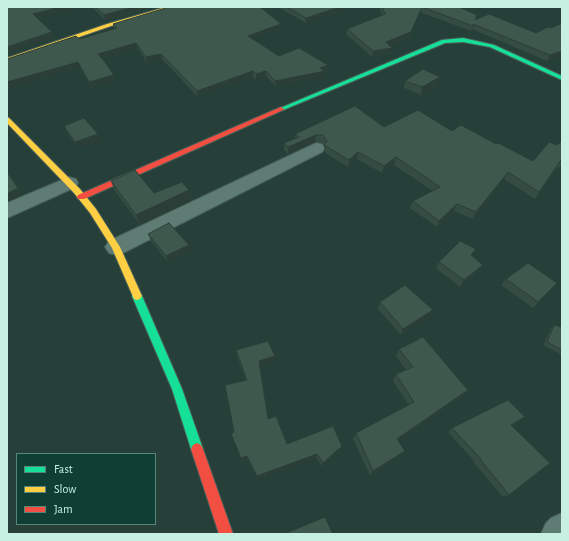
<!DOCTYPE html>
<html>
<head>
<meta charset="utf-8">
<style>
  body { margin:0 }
  #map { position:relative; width:569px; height:541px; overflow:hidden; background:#264039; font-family:"Alegreya Sans",sans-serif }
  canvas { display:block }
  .frame { position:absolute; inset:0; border:8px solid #c7f0e3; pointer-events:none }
  .legend { position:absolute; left:16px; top:453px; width:140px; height:72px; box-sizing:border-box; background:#0f3f34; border:1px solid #59867a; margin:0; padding:5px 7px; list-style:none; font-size:12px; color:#c7f0e3 }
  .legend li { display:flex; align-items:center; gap:8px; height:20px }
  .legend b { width:20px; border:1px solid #59867a }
</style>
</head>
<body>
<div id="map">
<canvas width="569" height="541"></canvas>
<div class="frame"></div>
<ul class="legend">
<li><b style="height:5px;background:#16e098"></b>Fast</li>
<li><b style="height:5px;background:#ffcf43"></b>Slow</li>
<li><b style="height:5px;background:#f24e42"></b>Jam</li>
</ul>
</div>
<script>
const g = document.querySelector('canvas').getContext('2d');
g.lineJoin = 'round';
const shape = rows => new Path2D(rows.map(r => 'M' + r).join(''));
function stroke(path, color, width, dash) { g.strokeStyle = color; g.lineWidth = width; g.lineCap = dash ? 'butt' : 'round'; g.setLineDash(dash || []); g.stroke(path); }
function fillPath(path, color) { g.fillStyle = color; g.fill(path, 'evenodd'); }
const street = shape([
  [316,143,322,144,325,148,322,152,123,253,116,255,109,253,105,247,109,241,316,143],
  [69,177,76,179,78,183,76,187,7,218,7,203,69,177],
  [562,513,562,534,541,534,546,523,551,518,562,513]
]);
const fast = shape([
  [463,38,494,45,562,76,562,80,490,47,463,42,445,43,283,110,278,109,442,40,463,38],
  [137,292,140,293,142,296,182,389,203,449,201,453,197,455,193,453,191,449,172,389,132,296,134,293,137,292]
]);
const slow = shape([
  [166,7,173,7,111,26,7,62,7,58,107,24,166,7],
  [7,117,9,118,80,189,96,209,120,247,142,296,140,299,137,300,134,299,112,248,90,213,74,193,7,123,7,117]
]);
const jam = shape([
  [281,107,284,109,283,110,84,199,78,199,77,197,78,195,281,107],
  [197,443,201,445,203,449,233,534,219,534,191,449,193,445,197,443]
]);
const wall = shape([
  [7,7,152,7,105,20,92,7,64,11,37,18,54,37,7,53],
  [278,7,355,7,306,23],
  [379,7,459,7,475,20,562,56,547,61,472,29,471,31,420,12,410,37,390,46,391,53,372,57,346,34,347,29,382,15],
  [113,24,281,24,281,29,253,39,279,56,327,70,325,71,324,77,276,86,266,76,256,79,253,77,197,96,162,59,147,63,138,48,103,59,116,81,91,87,80,67,7,88,79,39,114,29],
  [405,81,438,84,421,95,404,88],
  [64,126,98,134,100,140,78,148,67,132],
  [384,127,452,131,496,144,533,161,562,141,562,163,559,168,557,167,535,199,504,179,473,219,454,211,437,227,410,208,413,201,433,191,394,165,382,173,357,159,348,167,324,152,324,145,322,143,315,142,288,154,284,150,284,143,295,138,295,134],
  [111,181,154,193,189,190,191,201,140,225,115,191],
  [148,234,191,251,168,262,151,241],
  [472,256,479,271,460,287,436,268,439,262],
  [506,279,551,289,533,308,501,285],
  [380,302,430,316,401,335,378,309],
  [554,325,562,327,562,355,543,345,551,328],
  [399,349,468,390,462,396,398,441,405,451,400,456,370,475,353,439,356,433,409,405,393,381,396,374,406,370,396,356],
  [236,350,275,356,275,361,260,366,268,419,287,444,342,446,340,450,322,466,316,458,258,479,248,460,242,462,233,438,234,432,246,380,237,356],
  [525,417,512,426,509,495,503,497,474,463,475,462,448,432,452,428]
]);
const shadedWall = shape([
  [60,7,92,7,64,11,35,19,33,14],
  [134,7,152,7,105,20,104,15],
  [340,7,355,7,306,23,306,18],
  [422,7,410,37,385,48,386,42],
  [281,24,281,29,248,41,248,36],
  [52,32,54,37,7,53,7,47],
  [136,43,138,48,100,60,98,54],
  [392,48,391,53,372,57,373,51],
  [562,51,562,56,547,61,550,55],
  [161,54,162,59,147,63,146,57],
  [78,62,80,67,7,88,7,82],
  [328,65,327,70,323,72,325,71,324,77,276,86,275,81],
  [253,71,253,77,197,96,197,91],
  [266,71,266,76,256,79,256,74],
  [114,75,116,81,91,87,89,82],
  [440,77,438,84,421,95,422,87],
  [98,134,100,140,78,148,75,142],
  [316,135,315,142,288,154,288,147],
  [358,152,357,159,348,167,349,160],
  [396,157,394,165,382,173,384,166],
  [508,172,504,179,473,219,476,212],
  [18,188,23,195,7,202,7,194],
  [189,190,191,201,140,225,136,215],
  [457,204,454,211,437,227,439,221],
  [189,245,191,251,168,262,166,256],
  [483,265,479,271,460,287,464,280],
  [433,310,430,316,401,335,403,329],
  [275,356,275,361,260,366,259,361],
  [468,390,462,396,393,444,397,439],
  [525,417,518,422,505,429,511,425],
  [342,446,340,450,322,466,323,463],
  [405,451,400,456,370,475,373,471],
  [317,454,316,458,258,479,257,476],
  [247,456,248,460,242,462,241,458]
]);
const building = shape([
  [7,7,60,7,33,14,52,32,7,47,7,7],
  [95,7,134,7,104,15,95,7],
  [169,7,260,7,281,24,248,36,279,56,299,48,328,65,320,68,325,71,275,81,266,71,256,74,253,71,197,91,161,54,146,57,136,43,98,54,104,61,114,75,89,82,78,62,7,82,7,59,76,36,79,39,117,28,113,24,169,7],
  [287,7,340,7,306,18,287,7],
  [382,7,459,7,477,15,475,20,489,14,536,33,548,27,551,28,562,23,562,51,550,55,473,24,473,26,422,7,411,32,386,42,392,48,373,51,347,29,385,14,382,7],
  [423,69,440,77,422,87,405,81,423,69],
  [355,106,384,127,418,110,452,131,461,125,496,144,498,143,533,161,549,142,557,145,562,141,562,160,561,160,539,192,508,172,476,212,457,204,439,221,413,201,440,187,396,157,384,166,358,152,349,160,324,145,327,141,323,135,316,135,288,147,284,143,299,137,295,134,355,106],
  [84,118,98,134,75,142,64,126,84,118],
  [135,170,154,193,182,182,189,190,136,215,111,181,135,170],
  [7,172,18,188,7,194,7,172],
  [169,223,189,245,166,256,148,234,169,223],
  [460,241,476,249,471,255,483,265,464,280,439,262,460,241],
  [528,263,557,283,538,302,506,279,528,263],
  [405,285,433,310,403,329,380,302,405,285],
  [554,325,562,327,562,350,547,342,554,325],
  [423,337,468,390,397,439,405,451,373,471,356,433,414,402,396,374,413,367,399,349,423,337],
  [268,341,275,356,259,361,268,419,276,416,287,444,333,426,342,446,323,463,317,454,257,476,247,456,241,458,231,434,234,432,225,385,247,380,236,350,268,341],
  [508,400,525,417,511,425,550,463,509,495,480,459,481,459,452,428,508,400],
  [325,517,333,534,284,534,325,517]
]);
stroke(street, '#475f58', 2);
stroke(fast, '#475f58', 2);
stroke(slow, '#475f58', 2);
stroke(jam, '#475f58', 2);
fillPath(street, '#5e7c74');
fillPath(fast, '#16e098');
fillPath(slow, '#ffcf43');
fillPath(jam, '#f24e42');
fillPath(wall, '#354c43');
fillPath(shadedWall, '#2b3e37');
fillPath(building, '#3e584e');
stroke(building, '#2b3e37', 1);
</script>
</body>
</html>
